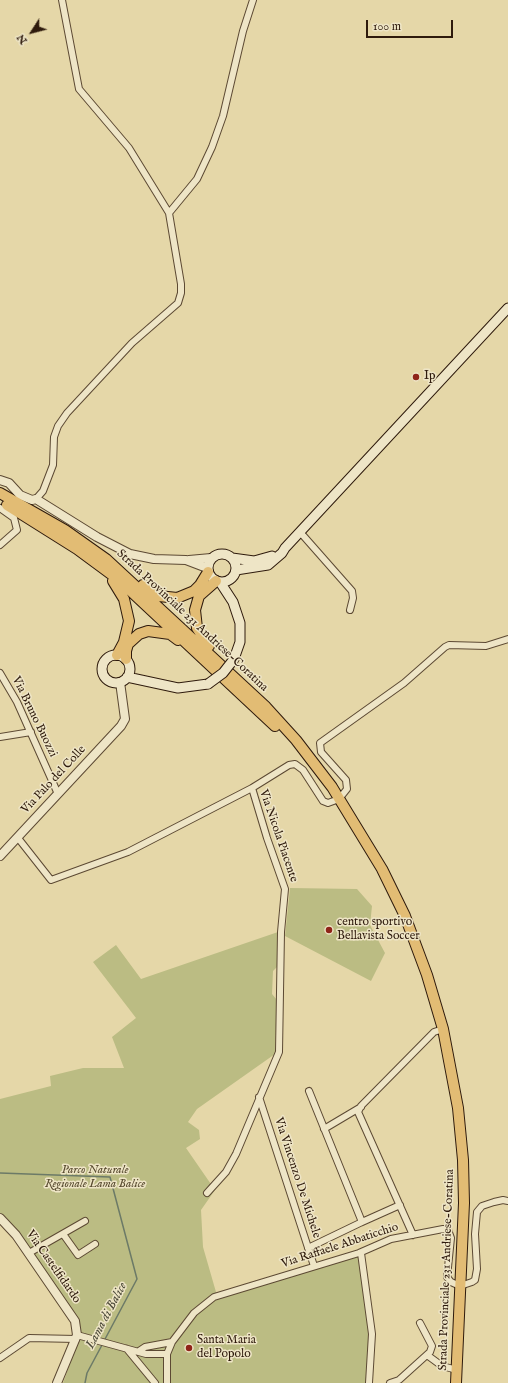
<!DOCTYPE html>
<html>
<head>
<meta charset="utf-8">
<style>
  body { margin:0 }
  #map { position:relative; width:508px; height:1383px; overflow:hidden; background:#e5d7a8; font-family:"IM FELL English",serif }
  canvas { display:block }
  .north { position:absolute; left:12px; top:12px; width:40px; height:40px; -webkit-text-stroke:3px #eee5c6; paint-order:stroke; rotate:234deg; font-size:11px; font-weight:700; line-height:16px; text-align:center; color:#2e1a0c }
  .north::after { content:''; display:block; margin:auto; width:14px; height:18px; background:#2e1a0c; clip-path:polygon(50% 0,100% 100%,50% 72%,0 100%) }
  .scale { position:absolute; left:366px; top:20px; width:87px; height:18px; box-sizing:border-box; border:2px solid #2e1a0c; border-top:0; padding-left:5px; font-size:12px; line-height:14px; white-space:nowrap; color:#2e1a0c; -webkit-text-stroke:3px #eee5c6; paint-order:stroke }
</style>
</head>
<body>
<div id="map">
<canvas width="508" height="1383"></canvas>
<div class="north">N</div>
<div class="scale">100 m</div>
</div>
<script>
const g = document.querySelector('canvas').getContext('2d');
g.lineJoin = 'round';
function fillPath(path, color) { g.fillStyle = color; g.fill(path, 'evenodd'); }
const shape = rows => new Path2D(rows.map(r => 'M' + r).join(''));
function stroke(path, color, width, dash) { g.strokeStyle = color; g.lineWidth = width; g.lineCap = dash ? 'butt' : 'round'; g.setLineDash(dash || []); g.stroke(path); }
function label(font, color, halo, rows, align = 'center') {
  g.font = font + ' "IM FELL English",serif'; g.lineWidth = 3; g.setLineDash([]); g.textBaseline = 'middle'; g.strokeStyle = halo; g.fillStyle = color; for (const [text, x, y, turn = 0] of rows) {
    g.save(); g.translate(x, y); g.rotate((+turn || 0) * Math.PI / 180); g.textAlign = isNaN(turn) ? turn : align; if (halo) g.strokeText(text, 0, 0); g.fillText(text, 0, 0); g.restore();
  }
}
const green = shape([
  [290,888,357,889,372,906,370,925,385,953,371,981,285,936],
  [278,932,277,967,273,971,272,994,277,1000,275,1054,197,1109,188,1122,199,1130,200,1139,186,1148,215,1190,201,1210,203,1247,218,1299,359,1256,369,1334,366,1383,63,1383,75,1350,83,1335,13,1227,0,1213,0,1099,51,1086,50,1076,83,1068,124,1068,112,1037,136,1018,93,962,116,945,141,979]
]);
const stream = shape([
  [0,1173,110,1177,137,1279,104,1341],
  [85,1383,87,1373,102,1345]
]);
const minor = shape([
  [62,0,79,89,129,148,169,213],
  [36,499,43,491,53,465,54,437,58,426,67,413,132,343,178,303,181,293,181,284,169,213,197,179,212,147,223,116,243,31,253,0],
  [0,508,14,518,17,530,0,545],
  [300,532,352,591,353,598,350,610],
  [0,673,17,702,58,794],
  [0,737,31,732],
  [252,788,289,765,295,764,303,770,323,801,328,803,339,799,347,789,346,780,321,752,320,743,404,683,445,647,449,645,486,646,508,639],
  [18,838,51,880,128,852,252,788,267,838,285,889,281,932,279,1052,236,1154,226,1172,207,1193],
  [259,1097,314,1266],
  [324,1129,361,1107],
  [362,1222,400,1205],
  [63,1234,78,1255,95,1244],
  [413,1235,358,1112,361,1106,434,1032,443,1029],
  [308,1248,362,1222,309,1091],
  [29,1253,85,1221],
  [361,1253,372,1334,369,1383],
  [77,1335,146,1354,167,1354],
  [172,1342,194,1313,214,1297,359,1253,391,1239,443,1229,448,1230,451,1238,447,1277,451,1282,460,1286,472,1282,475,1280,477,1269,475,1234,477,1212,482,1206,494,1202,503,1200,508,1201],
  [127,1349,155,1383],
  [139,1351,145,1347,172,1342,167,1354,167,1383],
  [427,1355,442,1366,457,1370],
  [0,1358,29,1338,76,1339],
  [390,1383,399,1380,430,1352,432,1346,420,1323]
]);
const tertiary = shape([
  [0,480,9,483,20,495,32,500,36,499,97,537,130,554,154,559,186,560,207,568],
  [189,560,211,558],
  [0,856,121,726,125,719,120,682],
  [0,1218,16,1235,75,1321,77,1335,57,1383]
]);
const secondary = shape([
  '208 568a14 14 0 1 1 28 0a14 14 0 1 1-28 0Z',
  [232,558,254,561,272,556],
  [236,570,268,565,282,553,285,548,508,308],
  [220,582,233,602,240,623,240,642,234,659],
  '102 669a14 14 0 1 1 28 0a14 14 0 1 1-28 0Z',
  [127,677,178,688,208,684]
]);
const primary = shape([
  [0,493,65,530,106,559,266,707,296,740,332,787,382,869,405,916,427,975,443,1029,458,1108,463,1160,464,1203,456,1383],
  [7,505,77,549,119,580,275,726],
  [113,581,124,599,129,621,124,642,117,655],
  [143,585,159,596,177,598,194,591,200,585,208,572],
  [209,646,197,628,195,610,199,596,216,581],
  [126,659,126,651,128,644,139,634,148,631,170,634,178,640]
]);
const secondaryBridge = shape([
  [208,684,223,673,234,659]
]);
const markers = [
  [416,377,4,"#8f2418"],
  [329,930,4,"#8f2418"],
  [189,1348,4,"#8f2418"]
];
const poiNames = [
  ["Ip",424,377],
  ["centro sportivo",337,923],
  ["Bellavista Soccer",337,937],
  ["Santa Maria",197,1341],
  ["del Popolo",197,1355]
];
const streetNames = [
  ["Strada Provinciale 231 Andriese-Coratina",192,621,43],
  ["Via Bruno Buozzi",34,717,64],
  ["Via Palo del Colle",54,780,-47],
  ["Via Nicola Piacente",278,836,71],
  ["Via Vincenzo De Michele",297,1178,72],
  ["Via Raffaele Abbaticchio",340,1246,-18],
  ["Via Castelfidardo",53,1267,55],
  ["Strada Provinciale 231 Andriese-Coratina",447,1270,-88]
];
const parkNames = [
  ["Parco Naturale",95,1171],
  ["Regionale Lama Balice",95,1185]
];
const waterNames = [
  ["Lama di Balice",107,1316,-62]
];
fillPath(green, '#bbbc83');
stroke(stream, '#6c7a67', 1.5);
stroke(minor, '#5c4933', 8);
stroke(tertiary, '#5c4933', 10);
stroke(secondary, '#2e1a0c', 11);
stroke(primary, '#2e1a0c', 12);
stroke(minor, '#eee5c6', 6);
stroke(tertiary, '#eee5c6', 8);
stroke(secondary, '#eee5c6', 9);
stroke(primary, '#e2bc74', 10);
stroke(secondaryBridge, '#2e1a0c', 11, []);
stroke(secondaryBridge, '#eee5c6', 9);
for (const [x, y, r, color] of markers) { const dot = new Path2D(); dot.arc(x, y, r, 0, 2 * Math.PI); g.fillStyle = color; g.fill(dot); stroke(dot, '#eee5c6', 1.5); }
label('12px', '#2e1a0c', '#eee5c6', poiNames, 'left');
label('12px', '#2e1a0c', '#eee5c6', streetNames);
label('italic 12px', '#584b30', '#eee5c6', parkNames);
label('italic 13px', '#4d4a3a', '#eee5c6', waterNames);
</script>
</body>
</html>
